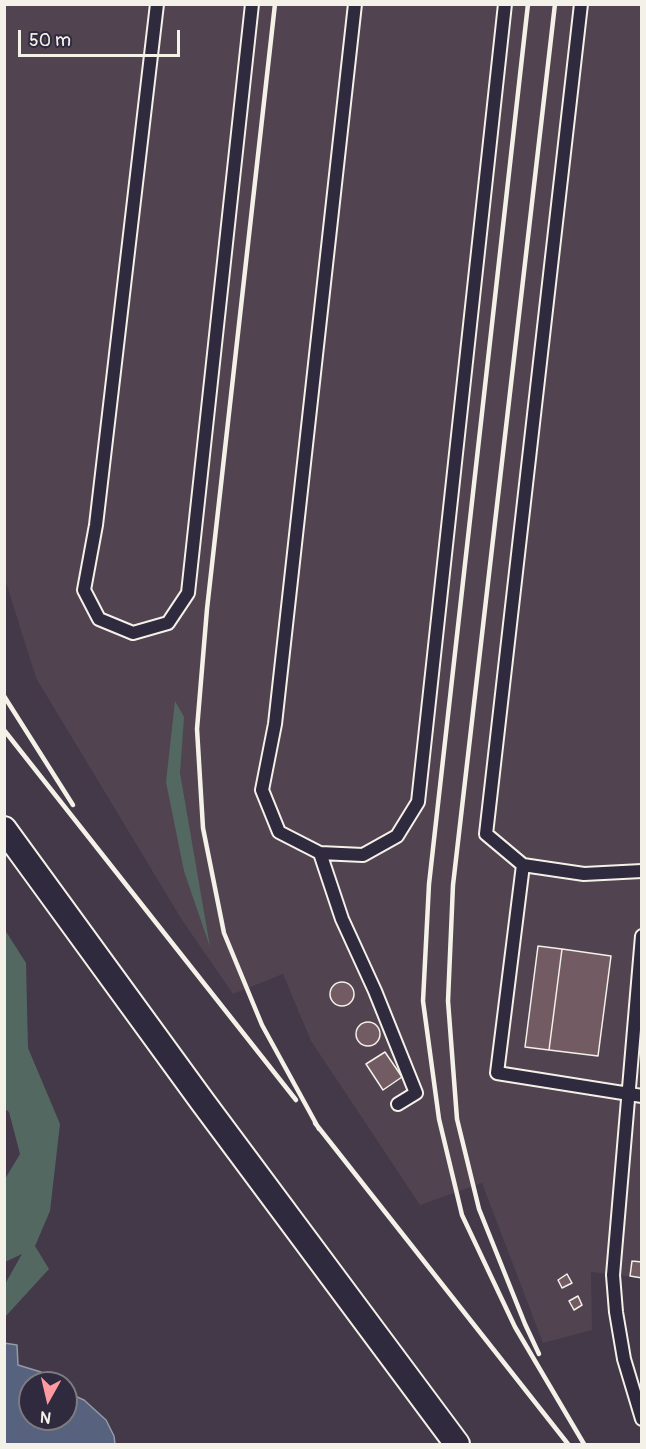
<!DOCTYPE html>
<html>
<head>
<meta charset="utf-8">
<style>
  body { margin:0 }
  #map { position:relative; width:646px; height:1449px; overflow:hidden; background:#433948; font-family:Pangolin,sans-serif }
  canvas { display:block }
  .frame { position:absolute; inset:0; border:6px solid #f4f1e8; pointer-events:none }
  .north { position:absolute; left:18px; top:1371px; width:60px; height:60px; box-sizing:border-box; background:#2f2a3d; border:2px solid #7e7a81; border-radius:50%; rotate:188deg; font-size:16px; font-weight:700; line-height:24px; text-align:center; color:#f4f1e8 }
  .north::after { content:''; display:block; margin:auto; width:21px; height:27px; background:#ff9aa2; clip-path:polygon(50% 0,100% 100%,50% 72%,0 100%) }
  .scale { position:absolute; left:18px; top:30px; width:162px; height:27px; box-sizing:border-box; border:3px solid #f4f1e8; border-top:0; padding-left:8px; font-size:18px; line-height:21px; white-space:nowrap; color:#f4f1e8; -webkit-text-stroke:4px #2f2a3d; paint-order:stroke }
</style>
</head>
<body>
<div id="map">
<canvas width="646" height="1449"></canvas>
<div class="frame"></div>
<div class="north">N</div>
<div class="scale">50 m</div>
</div>
<script>
const g = document.querySelector('canvas').getContext('2d');
g.lineJoin = 'round';
function fillPath(path, color) { g.fillStyle = color; g.fill(path, 'evenodd'); }
const shape = rows => new Path2D(rows.map(r => 'M' + r).join(''));
function stroke(path, color, width, dash) { g.strokeStyle = color; g.lineWidth = width; g.lineCap = dash ? 'butt' : 'round'; g.setLineDash(dash || []); g.stroke(path); }
const built = shape([
  [4,5,641,5,642,1278,591,1272,592,1330,543,1343,482,1183,420,1205,311,1041,283,974,233,994,182,920,36,678,4,576]
]);
const green = shape([
  [175,701,184,717,180,773,210,947,184,871,166,782],
  [5,930,26,963,28,1048,60,1124,50,1211,35,1246,49,1269,5,1317,5,1284,22,1254,5,1262,5,1179,20,1154,9,1112,5,1109]
]);
const water = shape([
  [4,1343,17,1345,18,1365,41,1372,54,1383,30,1383,30,1419,66,1419,66,1392,84,1400,106,1420,114,1436,115,1444,5,1444,4,1343]
]);
const building = shape([
  [538,946,562,949,549,1050,525,1047,538,946],
  [562,949,611,956,598,1056,549,1050,562,949],
  '330 994a12 12 0 1 1 24 0a12 12 0 1 1-24 0Z',
  '356 1034a12 12 0 1 1 24 0a12 12 0 1 1-24 0Z',
  [385,1052,402,1077,383,1090,366,1064,385,1052],
  [632,1261,642,1262,642,1278,630,1276,632,1261],
  [567,1274,572,1283,562,1288,558,1280,567,1274],
  [578,1296,582,1305,574,1310,569,1301,578,1296]
]);
const service = shape([
  [157,4,96,525,84,590,99,619,133,633,168,623,188,593,252,4],
  [355,4,275,724,262,790,279,832,320,853,363,855,397,836,418,802,505,4],
  [581,4,486,834,523,865,584,874,642,871],
  [320,853,342,919,375,991,416,1093,398,1104],
  [523,865,497,1073,642,1096],
  [642,936,613,1275,616,1312,624,1359,642,1419]
]);
const minor = shape([
  [4,829,202,1101,457,1444]
]);
const rail = shape([
  [275,4,207,609,197,729,203,828,224,933,262,1025,319,1129],
  [528,4,429,884,423,1001,439,1119,462,1215,515,1327,584,1444],
  [4,696,73,805],
  [4,730,296,1100],
  [315,1123,568,1444],
  [539,1354,525,1324,479,1209,457,1119,448,1001,453,885,555,4]
]);
fillPath(built, '#514350');
fillPath(green, '#546862');
fillPath(water, '#56627e');
stroke(water, '#959ba8', 1.5);
fillPath(building, '#725b62');
stroke(building, '#f4f1e8', 1.5);
stroke(service, '#f4f1e8', 16);
stroke(minor, '#f4f1e8', 28);
stroke(service, '#2f2a3d', 12);
stroke(minor, '#2f2a3d', 24);
stroke(rail, '#f4f1e8', 4.5);
</script>
</body>
</html>
